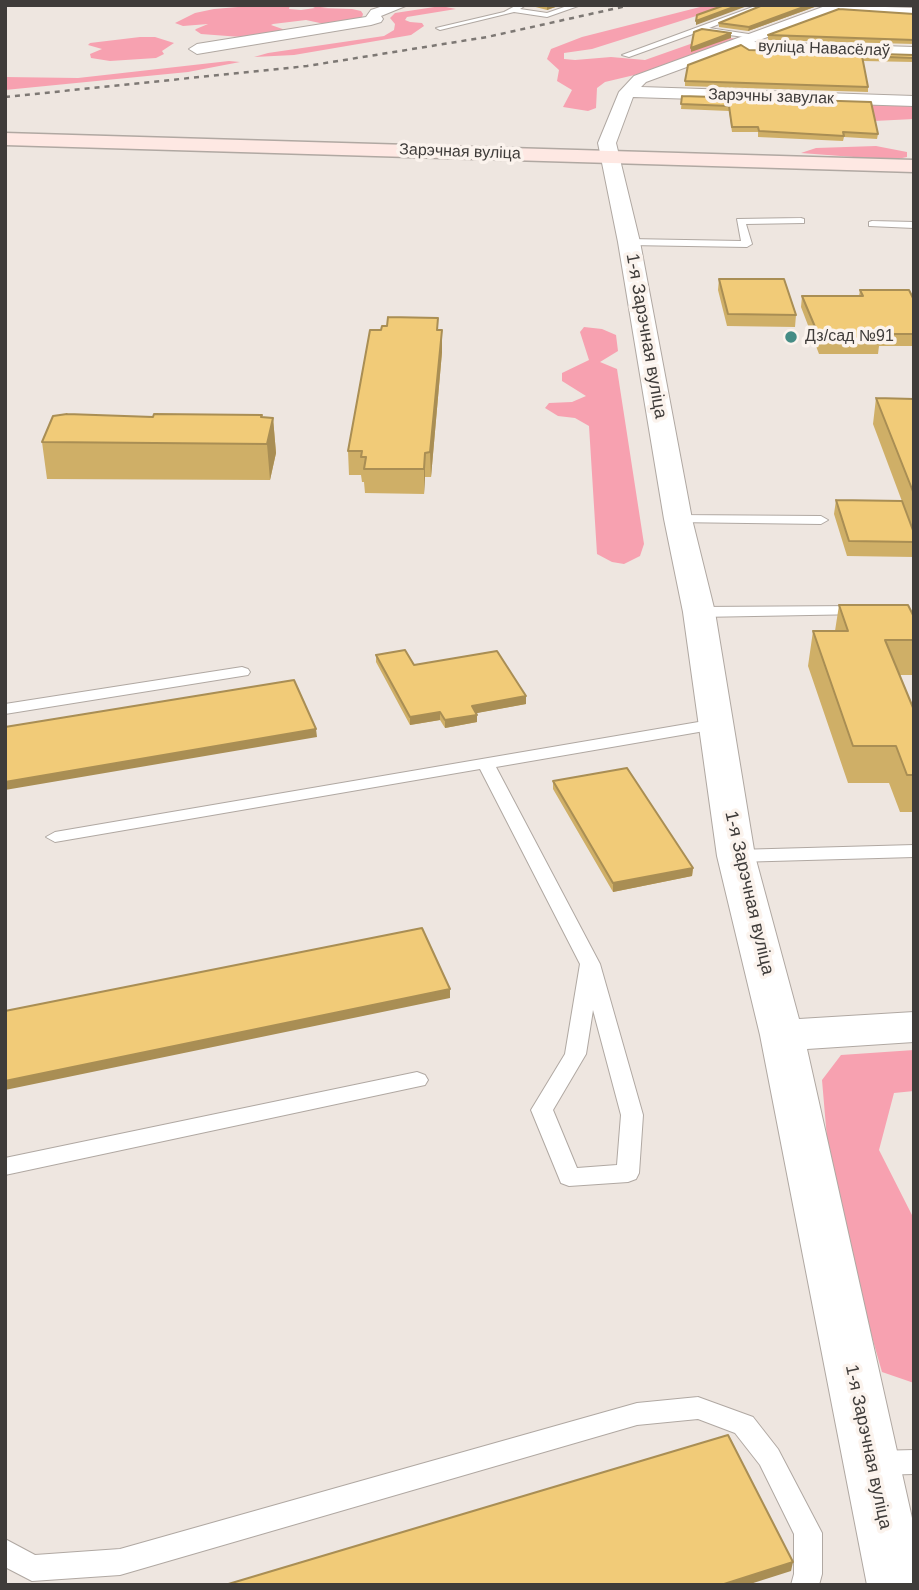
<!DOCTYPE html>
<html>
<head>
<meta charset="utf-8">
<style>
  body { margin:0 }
  #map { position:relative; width:919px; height:1590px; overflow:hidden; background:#eee6e0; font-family:Helvetica,sans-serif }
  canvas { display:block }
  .frame { position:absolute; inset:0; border:7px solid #3f3c3a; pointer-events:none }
</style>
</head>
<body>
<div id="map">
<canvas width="919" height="1590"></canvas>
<div class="frame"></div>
</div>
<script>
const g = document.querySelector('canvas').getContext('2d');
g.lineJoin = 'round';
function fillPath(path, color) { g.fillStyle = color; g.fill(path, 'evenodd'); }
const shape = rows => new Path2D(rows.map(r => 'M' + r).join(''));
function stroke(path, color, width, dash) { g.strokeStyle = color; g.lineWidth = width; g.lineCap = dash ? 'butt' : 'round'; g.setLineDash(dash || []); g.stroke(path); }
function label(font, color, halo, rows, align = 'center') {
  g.font = font + ' Helvetica,sans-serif'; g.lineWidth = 7; g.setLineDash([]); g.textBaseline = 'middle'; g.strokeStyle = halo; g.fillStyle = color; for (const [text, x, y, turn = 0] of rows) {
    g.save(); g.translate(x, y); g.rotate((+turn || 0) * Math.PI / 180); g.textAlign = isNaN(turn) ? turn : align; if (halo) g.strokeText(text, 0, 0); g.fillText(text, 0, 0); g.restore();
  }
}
const green = shape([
  [262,5,290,5,289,9,301,10,315,8,309,5,344,5,320,8,352,9,361,11,363,14,361,21,329,25,306,20,273,24,271,25,291,32,254,38,201,34,195,30,196,29,208,24,183,26,175,23,195,13,214,9],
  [708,5,731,5,592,49,564,53,564,59,575,60,611,57,645,60,713,36,739,39,647,72,605,82,597,88,596,108,588,111,563,107,572,90,557,81,559,70,547,59,551,49,582,37],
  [441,6,456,9,407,17,405,20,410,22,422,23,424,26,411,35,294,55,254,57,268,53,384,36,394,30,395,24,390,18,395,13],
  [140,37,155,37,174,43,162,51,164,54,156,58,110,61,91,58,90,54,102,49,88,45,90,43],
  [229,61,240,62,188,72,5,90,5,77,78,78],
  [848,102,914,106,914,119,874,121],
  [876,146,907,152,907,157,893,160,801,153,816,148],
  [584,327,602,329,616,335,618,351,600,362,617,369,644,544,640,556,624,564,612,562,597,554,589,426,575,418,558,416,545,408,549,403,572,402,586,396,562,381,562,373,589,360,580,332],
  [914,1050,914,1091,894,1093,879,1150,914,1219,914,1383,882,1372,832,1197,822,1080,841,1055]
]);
const lane = shape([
  [517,5,526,5,520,9,547,13,570,5,581,5,547,17,514,12,440,30,436,28,504,12,517,5],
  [758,5,768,5,709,28,755,35,758,39,701,31,629,57,622,55,758,5],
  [801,218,804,219,804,223,746,224,752,244,747,247,629,245,624,242,629,239,741,241,737,219,801,218],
  [872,221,914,222,914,228,869,226,869,222,872,221],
  [678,515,821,516,828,520,821,524,673,522,673,516,678,515],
  [860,606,868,611,865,614,699,617,691,612,699,607,860,606],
  [242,667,248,669,250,672,248,675,5,714,5,704,242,667],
  [716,719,722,720,724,724,722,728,496,767,600,964,643,1115,639,1173,636,1179,628,1182,569,1186,561,1183,531,1110,565,1054,580,964,480,769,55,842,46,837,55,832,716,719],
  [593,1010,621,1115,617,1165,577,1168,553,1110,586,1054,593,1010],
  [914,845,914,857,736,862,727,856,736,850,914,845],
  [417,1072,425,1075,428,1080,425,1085,5,1175,5,1158,417,1072],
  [698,1397,753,1417,778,1449,822,1533,822,1574,819,1585,791,1585,794,1574,794,1534,760,1465,735,1433,698,1419,637,1425,120,1575,32,1581,5,1567,5,1539,35,1555,120,1549,637,1403,698,1397],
  [914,1450,914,1474,875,1475,866,1471,862,1463,866,1455,875,1451,914,1450]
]);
const street = shape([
  [386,5,408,5,381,16,383,19,381,22,371,25,197,54,189,49,197,44,366,17,371,10,386,5],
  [828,5,914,8,914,16,838,11,754,42,914,47,914,57,749,52,741,47,646,82,641,87,914,96,914,106,633,97,616,143,640,242,692,519,715,612,755,856,799,1019,914,1012,914,1042,807,1049,914,1527,914,1585,867,1585,760,1035,717,856,683,612,664,519,618,242,598,143,619,92,634,76,828,5]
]);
const secondary = shape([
  [5,133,914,160,914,172,5,145,5,133]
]);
const rail = shape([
  [5,97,307,66,487,37,631,5]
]);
const wall = shape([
  [528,5,561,5,547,10],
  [763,5,820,5,748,31,719,27,719,23],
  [914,14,914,44,768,40,768,35],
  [749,50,914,55,914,62,863,61,868,87,868,92,685,86,685,81],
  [682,96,878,134,877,139,844,137,843,141,758,137,758,132,732,132,729,111,681,109],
  [719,279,796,315,795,327,727,326,718,290],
  [860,290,914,300,914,346,879,346,878,354,819,354,801,307,802,296,859,296],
  [381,330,442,330,442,352,431,477,425,477,424,494,365,493,364,482,362,482,361,475,349,475,348,451],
  [876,398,914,399,914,528,912,528,873,424],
  [153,417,273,418,276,453,270,480,47,479,42,442],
  [836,500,914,533,914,557,847,556,834,514],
  [839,605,914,617,914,675,900,675,914,710,914,812,900,812,889,783,848,783,808,666,813,631,835,631],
  [376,655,414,665,526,704,476,713,477,715,477,722,445,728,440,720,410,725,376,662],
  [553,781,693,868,692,876,613,892,553,789]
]);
const shadedWall = shape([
  [549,5,561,5,547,10,547,6],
  [739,5,750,5,696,25,696,21],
  [809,5,820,5,748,31,749,27],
  [731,33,731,38,691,52,691,48],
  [442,330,442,352,431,477,430,452],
  [273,418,276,453,270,480,267,444],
  [425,453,425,477,424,494,424,469],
  [526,696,526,704,472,714,472,706],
  [440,712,440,720,410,725,410,717],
  [477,715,477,722,445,728,445,720],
  [316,729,317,737,5,790,5,782],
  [693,868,692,876,613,892,613,883],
  [450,989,450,998,5,1090,5,1081],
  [793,1562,791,1571,747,1585,721,1585]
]);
const building = shape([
  [725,5,739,5,696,21,697,15,725,5],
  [763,5,809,5,749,27,719,23,763,5],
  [839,9,914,14,914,40,768,35,839,9],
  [702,29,731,33,691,48,694,32,702,29],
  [741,45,749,50,914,55,914,58,862,56,868,87,685,81,688,65,741,45],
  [682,96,871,102,878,134,843,132,844,136,759,131,758,127,732,127,729,106,681,104,682,96],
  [719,279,784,279,796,315,728,314,719,279],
  [860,290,909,290,914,300,914,334,876,334,880,342,821,341,802,296,863,296,860,290],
  [388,317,438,318,437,330,442,330,430,452,425,453,424,469,364,469,366,457,361,457,362,451,348,451,370,330,381,330,382,326,387,326,388,317],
  [876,398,914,399,914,494,876,398],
  [67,414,153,417,154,414,262,415,261,417,273,418,267,444,42,442,53,416,67,414],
  [836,500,902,501,914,533,914,542,849,541,836,500],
  [839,605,908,605,914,617,914,640,885,640,914,710,914,775,907,775,896,746,853,746,813,631,848,631,839,605],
  [405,650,414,665,497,651,526,696,472,706,477,715,445,720,440,712,410,717,376,655,405,650],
  [294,680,316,729,5,782,5,727,294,680],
  [627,768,693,868,613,883,553,781,627,768],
  [422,928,450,989,5,1081,5,1011,422,928],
  [728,1435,793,1562,721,1585,225,1585,728,1435]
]);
const markers = [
  [791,337,7,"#458c85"]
];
const farStreetnames = [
  ["вуліца Навасёлаў",824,49,2],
  ["Зарэчны завулак",771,97,2],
  ["Зарэчная вуліца",460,152,2]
];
const farPoinames = [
  ["Дз/сад №91",805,337]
];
const streetNames = [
  ["1-я Зарэчная вуліца",646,336,80],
  ["1-я Зарэчная вуліца",749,893,77],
  ["1-я Зарэчная вуліца",868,1447,78]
];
fillPath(green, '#f7a1b0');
stroke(lane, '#b0a8a2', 2);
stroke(street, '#b0a8a2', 2);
stroke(secondary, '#b0a8a2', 3);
fillPath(lane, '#fff');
fillPath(street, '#fff');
fillPath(secondary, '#fee8e3');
stroke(rail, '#7d7874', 2.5, [5, 5]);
fillPath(wall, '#cfaf67');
fillPath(shadedWall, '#a98e54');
fillPath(building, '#f1cb78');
stroke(building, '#a98e54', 2);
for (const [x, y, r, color] of markers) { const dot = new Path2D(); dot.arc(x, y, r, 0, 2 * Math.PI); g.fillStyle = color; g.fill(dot); stroke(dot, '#fbf3ed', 2.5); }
label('16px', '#3f3c3a', '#fbf3ed', farStreetnames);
label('16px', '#3f3c3a', '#fbf3ed', farPoinames, 'left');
label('18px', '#3f3c3a', '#fbf3ed', streetNames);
</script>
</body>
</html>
